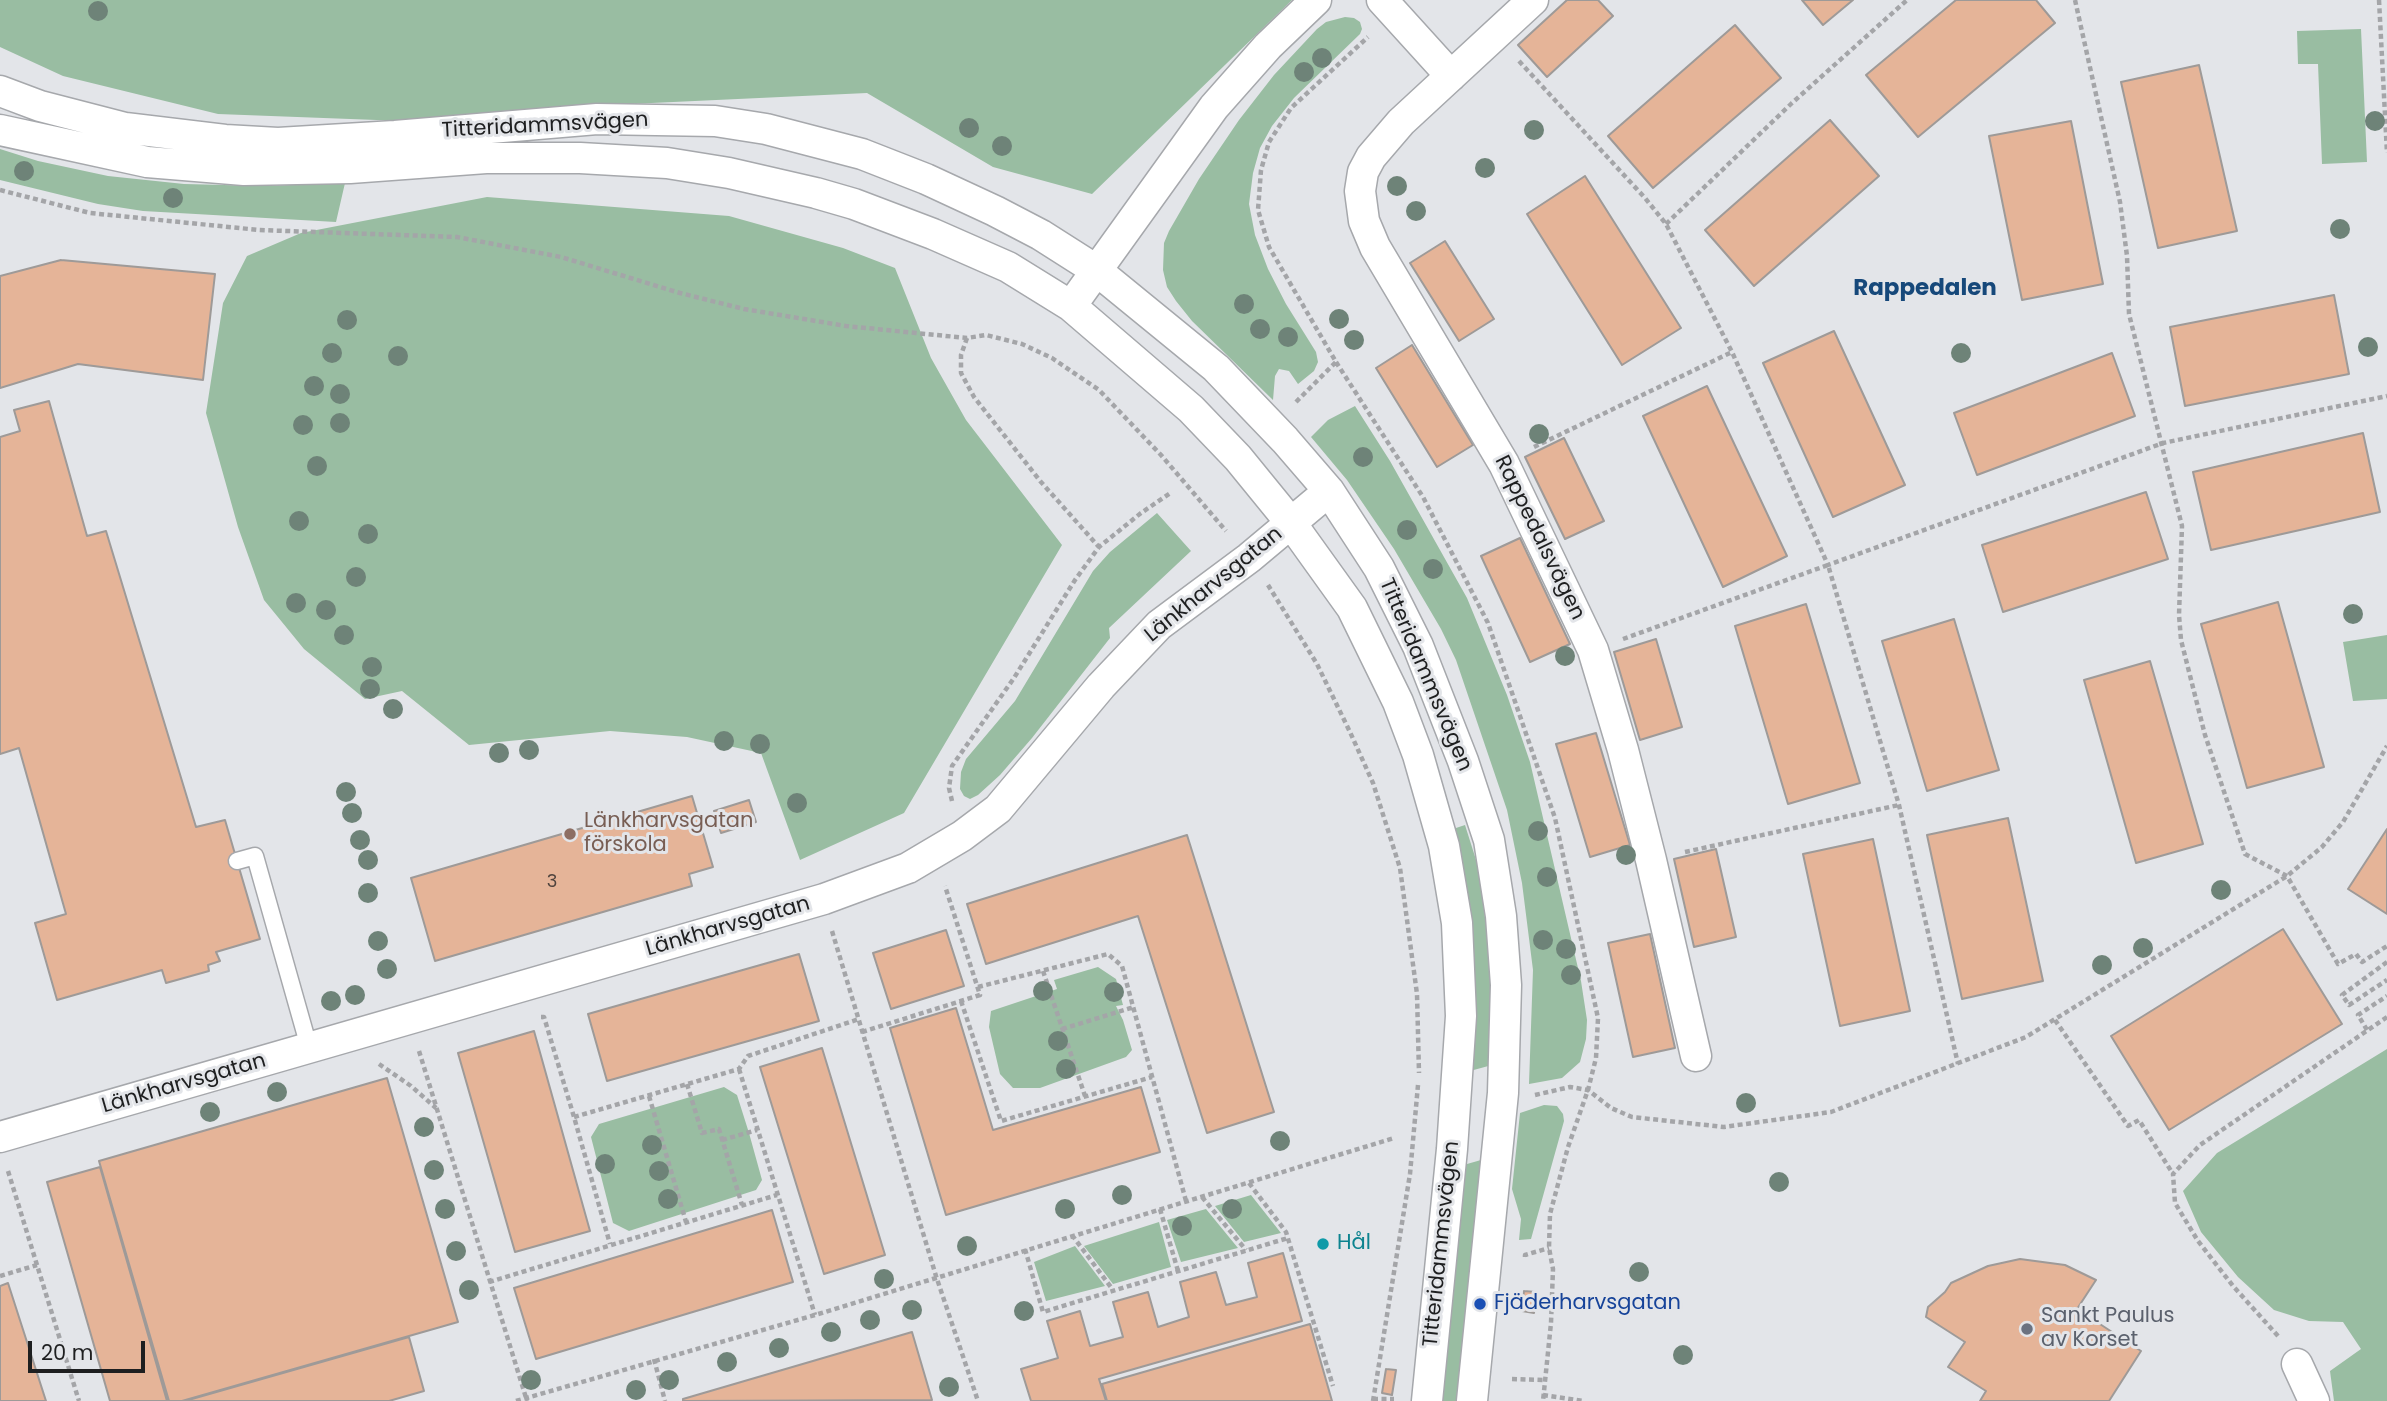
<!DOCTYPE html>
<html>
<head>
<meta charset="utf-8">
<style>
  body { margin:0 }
  #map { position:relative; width:2387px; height:1401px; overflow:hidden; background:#e3e5e9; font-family:Poppins,sans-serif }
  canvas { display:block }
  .scale { position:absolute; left:28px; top:1341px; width:117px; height:32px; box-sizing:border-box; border:4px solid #1e1f20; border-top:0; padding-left:9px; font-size:21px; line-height:24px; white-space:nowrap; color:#1e1f20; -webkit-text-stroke:5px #e3e5e9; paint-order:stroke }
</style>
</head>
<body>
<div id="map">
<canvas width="2387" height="1401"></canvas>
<div class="scale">20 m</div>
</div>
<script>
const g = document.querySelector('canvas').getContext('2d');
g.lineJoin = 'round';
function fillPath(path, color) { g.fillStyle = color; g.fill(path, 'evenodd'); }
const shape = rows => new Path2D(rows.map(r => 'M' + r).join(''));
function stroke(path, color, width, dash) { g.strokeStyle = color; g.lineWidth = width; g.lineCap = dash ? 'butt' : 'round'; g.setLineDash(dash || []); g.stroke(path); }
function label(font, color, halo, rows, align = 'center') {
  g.font = font + ' Poppins,sans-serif'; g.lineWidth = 6; g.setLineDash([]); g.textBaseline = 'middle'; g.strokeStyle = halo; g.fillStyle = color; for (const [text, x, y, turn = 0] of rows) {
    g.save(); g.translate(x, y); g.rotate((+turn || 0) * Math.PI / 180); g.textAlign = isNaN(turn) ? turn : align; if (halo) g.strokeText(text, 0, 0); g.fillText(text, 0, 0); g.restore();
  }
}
const green = shape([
  [0,0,1292,0,1092,194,993,167,867,93,587,106,403,121,218,114,63,76,0,47],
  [1345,17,1354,18,1360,22,1362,29,1360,34,1294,98,1272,126,1260,148,1253,173,1249,204,1255,235,1268,269,1286,304,1316,352,1318,362,1314,371,1298,384,1289,371,1279,369,1275,376,1273,400,1192,321,1176,301,1167,287,1163,270,1164,243,1169,231,1199,179,1239,120,1274,75,1317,29,1326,22],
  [2361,29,2367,162,2322,164,2318,64,2298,64,2297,31],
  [0,149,38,161,108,176,184,184,264,186,345,183,336,222,143,211,98,204,0,180],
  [487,197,729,216,843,248,895,268,931,358,966,420,1062,545,904,813,800,860,761,753,687,737,610,731,469,745,402,691,365,699,304,649,264,600,238,527,206,413,223,303,247,256,301,233],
  [1355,406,1390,461,1467,598,1507,695,1530,762,1581,981,1587,1020,1586,1039,1580,1062,1562,1078,1529,1084,1533,970,1522,883,1507,810,1456,660,1441,629,1394,549,1347,480,1311,437,1328,420],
  [1157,513,1191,551,1109,628,1110,638,1032,738,1000,775,978,795,970,799,964,796,960,789,961,772,966,759,1015,701,1093,571,1110,552],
  [2387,635,2387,699,2353,701,2343,642],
  [1465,825,1477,863,1484,909,1491,966,1492,1021,1492,1065,1470,1071,1453,829],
  [1098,967,1116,979,1123,1005,1116,1006,1123,1020,1132,1050,1126,1057,1040,1088,1013,1088,1000,1074,989,1027,991,1011,1057,989,1054,980],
  [2387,1049,2387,1401,2334,1401,2330,1371,2361,1349,2343,1322,2309,1321,2274,1310,2238,1277,2201,1232,2183,1191,2217,1153],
  [724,1087,737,1095,749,1133,762,1180,756,1190,629,1231,613,1223,591,1137,599,1124],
  [1544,1105,1557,1106,1563,1114,1564,1121,1531,1239,1519,1240,1521,1219,1512,1189,1520,1113],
  [1481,1160,1457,1401,1438,1401,1460,1166],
  [1251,1195,1281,1233,1244,1242,1215,1206],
  [1206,1209,1238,1248,1181,1262,1167,1220],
  [1159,1222,1171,1267,1113,1284,1084,1246],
  [1075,1246,1105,1286,1046,1301,1034,1262]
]);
const building = shape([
  [1567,0,1598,0,1613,16,1547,77,1518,45,1567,0],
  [1802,0,1853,0,1823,25,1802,0],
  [1956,0,2036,0,2055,23,1918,137,1866,75,1956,0],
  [1735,25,1781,78,1653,188,1608,136,1735,25],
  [2199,65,2237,231,2158,248,2121,82,2199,65],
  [1830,120,1879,176,1754,286,1705,230,1830,120],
  [2071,121,2103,284,2022,300,1989,136,2071,121],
  [1585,176,1681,328,1622,365,1527,214,1585,176],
  [1445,241,1494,319,1459,341,1410,263,1445,241],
  [61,260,215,274,203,380,78,364,0,388,0,276,61,260],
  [2334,295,2349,374,2185,406,2170,327,2334,295],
  [1834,331,1905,485,1833,517,1763,363,1834,331],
  [1412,345,1473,445,1437,467,1376,368,1412,345],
  [2112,353,2135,416,1977,475,1954,413,2112,353],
  [1707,386,1787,556,1723,587,1643,416,1707,386],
  [49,401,87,536,106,531,196,827,225,820,260,939,216,952,220,961,208,965,209,971,166,983,162,970,57,1000,35,923,66,914,19,748,0,754,0,437,20,431,14,410,49,401],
  [2363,433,2380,512,2211,550,2193,472,2363,433],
  [1564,438,1604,521,1565,539,1525,457,1564,438],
  [2146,492,2168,559,2003,612,1982,545,2146,492],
  [1520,538,1570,644,1530,662,1481,556,1520,538],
  [2278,602,2324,767,2247,788,2201,624,2278,602],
  [1806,604,1860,783,1788,804,1735,626,1806,604],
  [1954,619,1999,770,1927,791,1882,641,1954,619],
  [1656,639,1682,727,1640,740,1614,652,1656,639],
  [2150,661,2203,844,2136,863,2084,680,2150,661],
  [1596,733,1630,845,1590,857,1556,744,1596,733],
  [692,796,713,867,689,874,692,886,435,961,411,878,692,796],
  [749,800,756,822,721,833,714,811,749,800],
  [2008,818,2043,981,1962,999,1927,835,2008,818],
  [2387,829,2387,914,2348,889,2387,829],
  [1187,835,1274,1112,1207,1133,1138,916,986,964,967,904,1187,835],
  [1873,839,1910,1011,1840,1026,1803,854,1873,839],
  [1716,849,1736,937,1694,947,1674,859,1716,849],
  [2283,929,2342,1024,2169,1130,2111,1036,2283,929],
  [946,930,964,986,891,1009,873,953,946,930],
  [1650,934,1675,1048,1633,1057,1608,943,1650,934],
  [799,954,819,1021,607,1081,588,1014,799,954],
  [956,1008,993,1130,1141,1087,1160,1152,946,1215,890,1028,956,1008],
  [534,1031,590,1231,515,1252,458,1053,534,1031],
  [822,1048,885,1255,824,1274,760,1067,822,1048],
  [387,1078,458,1322,182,1401,169,1401,99,1161,387,1078],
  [100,1167,167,1401,110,1401,47,1182,100,1167],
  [772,1210,793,1282,536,1359,514,1288,772,1210],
  [1283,1253,1302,1321,1099,1379,1106,1401,1031,1401,1021,1369,1058,1358,1047,1321,1080,1311,1090,1346,1123,1337,1113,1302,1148,1292,1158,1327,1189,1317,1180,1282,1216,1272,1226,1305,1257,1297,1248,1263,1283,1253],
  [2020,1259,2065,1265,2096,1280,2077,1309,2141,1351,2109,1401,1980,1401,1986,1391,1948,1367,1965,1342,1926,1317,1928,1307,1945,1292,1951,1283,1988,1266,2020,1259],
  [8,1283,46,1401,0,1401,0,1286,8,1283],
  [1524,1291,1536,1292,1534,1313,1522,1311,1524,1291],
  [1310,1324,1332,1401,1107,1401,1102,1384,1310,1324],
  [912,1332,932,1400,683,1401,683,1399,912,1332],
  [409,1337,424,1391,389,1401,185,1401,409,1337],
  [1386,1369,1396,1370,1392,1395,1382,1393,1386,1369]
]);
const path = shape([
  [2075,0,2120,202,2127,256,2129,314,2182,526,2179,615,2181,640,2205,735,2245,854,2287,876,2338,964,2356,954,2362,962,2387,946],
  [2379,0,2387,153],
  [1519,61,1645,198,1666,224,1732,352,1828,565,2163,443,2387,396],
  [0,190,90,213,259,230,457,237,561,257,680,293,744,309,846,326,916,333,967,338,986,335,1022,344,1052,358,1099,390,1161,455,1226,531],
  [1666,224,1792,103,1907,0],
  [967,338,961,355,961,373,974,397,1041,482,1099,547],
  [1336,362,1423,497,1488,623,1555,818,1598,1018,1596,1058,1588,1090,1568,1147,1550,1214,1549,1248,1553,1269,1551,1323,1543,1401],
  [1296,402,1336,362,1269,247,1258,210,1261,170,1269,142,1291,108,1368,37],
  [1534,447,1732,352],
  [1268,585,1317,664,1350,732,1373,783,1400,868,1417,994,1419,1073],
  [1623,639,1828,565,1899,805,1958,1064],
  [952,801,949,788,952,766,1014,678,1075,580,1099,547,1141,513,1172,492],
  [1685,852,1899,805],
  [832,931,936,1276,978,1401],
  [2387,962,2342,995,2349,1005,2387,980],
  [1043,971,1085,1096],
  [978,987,1108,954,1122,966,1186,1201],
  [961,1001,1001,1121,1152,1077],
  [541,1017,544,1017,574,1117,610,1244],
  [2055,1020,2128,1126,2139,1120,2173,1174],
  [1062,1029,1134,1007],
  [2367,1030,2358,1015,2387,996],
  [862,1032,980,995,945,886],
  [419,1051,527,1401],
  [379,1064,411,1086,436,1108],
  [739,1069,815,1315],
  [687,1084,702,1133,719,1129,742,1205],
  [1535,1095,1570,1087,1588,1090,1611,1108,1632,1117,1724,1127,1831,1112,2026,1037,2287,876,2322,847,2343,822,2387,746],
  [649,1096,686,1222],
  [574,1117,739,1069,748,1056,859,1019],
  [722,1140,757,1130],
  [8,1171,79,1401],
  [1249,1183,1286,1232,1333,1386],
  [1202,1197,1246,1250],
  [1160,1209,1178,1271],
  [1072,1235,1113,1290],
  [1025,1249,1043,1312,1288,1238],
  [1525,1257,1525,1255,1549,1248],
  [0,1276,37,1265],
  [489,1282,777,1195],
  [2278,1336,2233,1286,2198,1241,2175,1203,2173,1174,2200,1145,2387,1017],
  [654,1359,665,1401],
  [1512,1379,1545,1380],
  [1543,1395,1584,1401],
  [1373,1399,1394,1399],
  [516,1401,815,1315,1394,1138],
  [1373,1401,1410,1174,1418,1085]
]);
const service = shape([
  [237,861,255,856,309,1047]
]);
const minor = shape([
  [1382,0,1451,76],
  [1533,0,1401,122,1371,157,1363,172,1360,191,1364,221,1375,247,1504,464,1593,650,1623,750,1651,860,1696,1056],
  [0,91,40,106,125,128,225,140,278,143,395,136,597,119,715,121,766,129,862,154,926,179,995,211,1041,235,1096,270,1216,368,1285,440,1329,491,1379,568,1418,646,1463,761,1489,840,1501,916,1506,985,1503,1093,1472,1401],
  [0,130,147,162,244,170,350,168,486,158,580,158,667,163,729,173,816,193,854,204,933,234,1008,267,1071,306,1191,409,1238,458,1291,523,1352,608,1398,702,1418,755,1444,846,1457,923,1461,1016,1452,1149,1427,1401],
  [1071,306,1214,107,1268,46,1316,0],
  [0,1137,824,899,908,868,962,836,998,809,1101,686,1159,625,1249,558,1329,491],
  [2297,1364,2314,1401]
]);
const trees = [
  [98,11],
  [1322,58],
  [1304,72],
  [2375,121],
  [969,128],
  [1534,130],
  [1002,146],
  [1485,168],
  [24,171],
  [1397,186],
  [173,198],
  [1416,211],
  [2340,229],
  [1244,304],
  [1339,319],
  [347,320],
  [1260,329],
  [1288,337],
  [1354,340],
  [2368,347],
  [332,353],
  [1961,353],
  [398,356],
  [314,386],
  [340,394],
  [340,423],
  [303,425],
  [1539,434],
  [1363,457],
  [317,466],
  [299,521],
  [1407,530],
  [368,534],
  [1433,569],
  [356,577],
  [296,603],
  [326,610],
  [2353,614],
  [344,635],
  [1565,656],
  [372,667],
  [370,689],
  [393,709],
  [724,741],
  [760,744],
  [529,750],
  [499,753],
  [346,792],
  [797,803],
  [352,813],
  [1538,831],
  [360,840],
  [1626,855],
  [368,860],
  [1547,877],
  [2221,890],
  [368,893],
  [1543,940],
  [378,941],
  [2143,948],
  [1566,949],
  [2102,965],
  [387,969],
  [1571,975],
  [1043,991],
  [1114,992],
  [355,995],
  [331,1001],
  [1058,1041],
  [1066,1069],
  [277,1092],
  [1746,1103],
  [210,1112],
  [424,1127],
  [1280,1141],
  [652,1145],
  [605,1164],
  [434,1170],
  [659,1171],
  [1779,1182],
  [1122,1195],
  [668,1199],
  [445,1209],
  [1065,1209],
  [1232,1209],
  [1182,1226],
  [967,1246],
  [456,1251],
  [1639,1272],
  [884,1279],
  [469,1290],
  [912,1310],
  [1024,1311],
  [870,1320],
  [831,1332],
  [779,1348],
  [1683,1355],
  [727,1362],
  [531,1380],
  [669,1380],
  [949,1387],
  [636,1390]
];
const markers = [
  [570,834,7,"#8d6e63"],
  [1323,1244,7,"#0f9aa8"],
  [1480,1304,7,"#1a4fb4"],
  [2027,1329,7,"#6b7280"]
];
const numberNames = [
  ["3",552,882]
];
const streetNames = [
  ["Titteridammsvägen",545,126,-3],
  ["Rappedalsvägen",1539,538,64],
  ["Länkharvsgatan",1214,585,-39],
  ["Titteridammsvägen",1425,675,67],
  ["Länkharvsgatan",728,927,-16],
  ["Länkharvsgatan",184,1084,-16],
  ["Titteridammsvägen",1442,1244,-84]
];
const educationNames = [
  ["Länkharvsgatan",584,822],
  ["förskola",584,846]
];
const cultureNames = [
  ["Hål",1337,1244]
];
const transitNames = [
  ["Fjäderharvsgatan",1494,1304]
];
const worshipNames = [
  ["Sankt Paulus",2041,1317],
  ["av Korset",2041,1341]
];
const neighbourhoodNames = [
  ["Rappedalen",1925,289]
];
fillPath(green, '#99bda2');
fillPath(building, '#e5b498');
stroke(building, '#9e9a98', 2);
stroke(service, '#a6a8ac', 19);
stroke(minor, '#a6a8ac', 33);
stroke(path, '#a4a5a8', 4.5, [5, 3.5]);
stroke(service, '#fff', 16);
stroke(minor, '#fff', 30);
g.fillStyle = '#6e8378';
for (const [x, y] of trees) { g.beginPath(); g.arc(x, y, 10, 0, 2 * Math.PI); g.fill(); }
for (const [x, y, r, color] of markers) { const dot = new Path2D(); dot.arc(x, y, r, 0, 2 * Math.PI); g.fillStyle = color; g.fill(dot); stroke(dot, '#e3e5e9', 2.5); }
label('18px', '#50443e', null, numberNames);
label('21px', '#1e1f20', '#e3e5e9', streetNames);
label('21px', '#785e54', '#e3e5e9', educationNames, 'left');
label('21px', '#0d838f', '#e3e5e9', cultureNames, 'left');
label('21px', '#164399', '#e3e5e9', transitNames, 'left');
label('21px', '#5b616d', '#e3e5e9', worshipNames, 'left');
label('bold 23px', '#16487a', '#e3e5e9', neighbourhoodNames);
</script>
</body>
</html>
